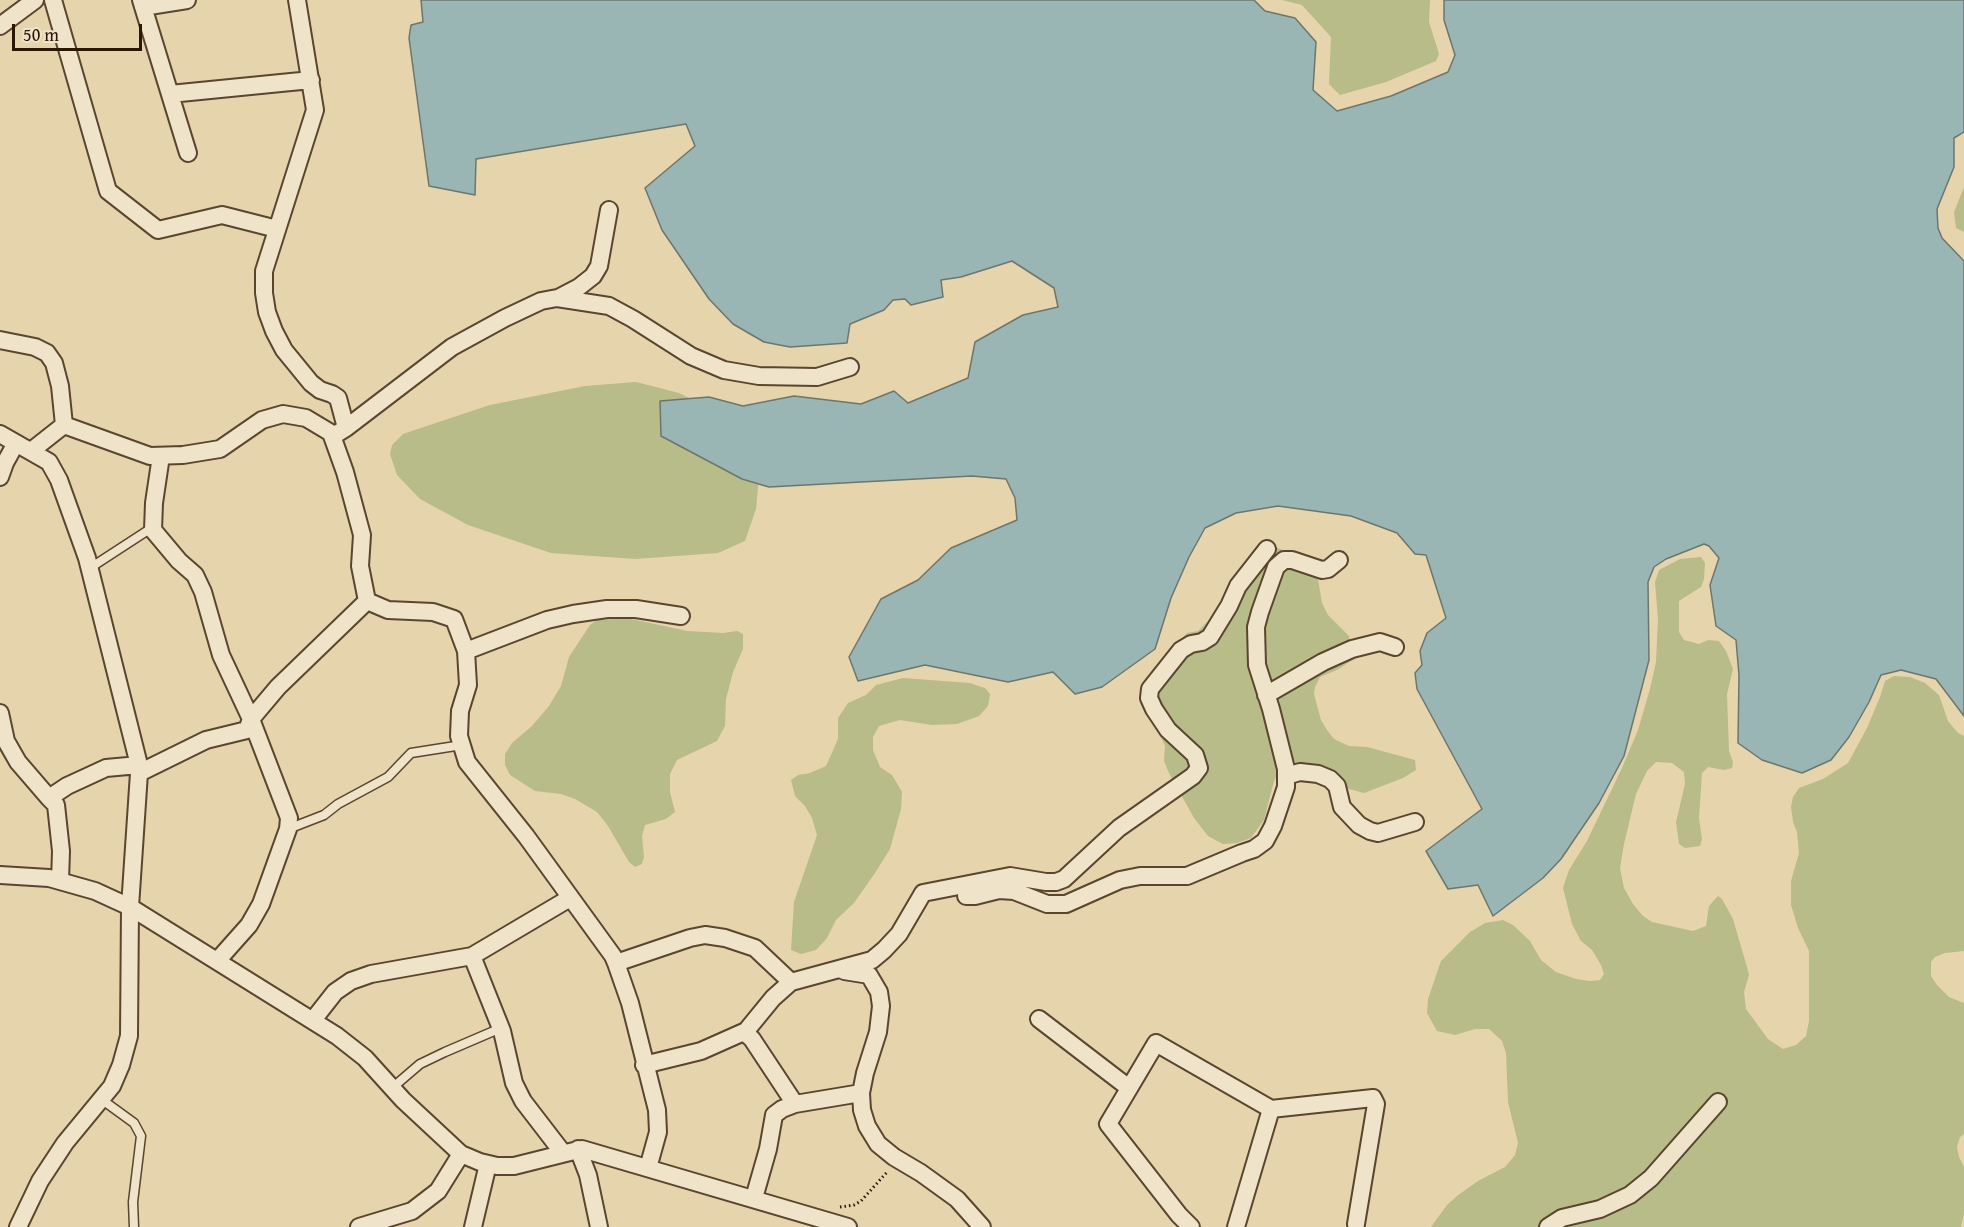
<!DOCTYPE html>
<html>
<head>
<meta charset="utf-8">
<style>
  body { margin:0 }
  #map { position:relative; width:1964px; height:1227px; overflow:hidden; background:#e6d4ad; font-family:"Gentium Book Plus",serif }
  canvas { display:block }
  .scale { position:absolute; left:12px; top:24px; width:130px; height:27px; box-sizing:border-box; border:3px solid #2b1503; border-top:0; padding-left:8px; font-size:18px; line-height:21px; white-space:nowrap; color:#2b1503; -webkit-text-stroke:4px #efe3ca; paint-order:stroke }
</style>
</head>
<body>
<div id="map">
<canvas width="1964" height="1227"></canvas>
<div class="scale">50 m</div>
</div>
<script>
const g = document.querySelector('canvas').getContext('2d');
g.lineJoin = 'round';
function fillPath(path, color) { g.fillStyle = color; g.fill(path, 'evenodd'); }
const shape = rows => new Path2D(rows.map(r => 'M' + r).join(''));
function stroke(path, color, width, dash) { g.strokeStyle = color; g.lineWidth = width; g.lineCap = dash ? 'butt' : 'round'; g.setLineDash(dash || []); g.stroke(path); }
const green = shape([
  [1282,0,1430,0,1429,22,1439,54,1436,61,1386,82,1340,95,1329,84,1331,37,1302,5],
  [1964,187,1964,232,1956,228,1954,212],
  [636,382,679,393,716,411,760,466,756,509,745,541,718,553,635,559,551,553,468,525,420,499,397,475,390,454,392,445,403,434,490,405,585,386],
  [1272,546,1311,560,1318,579,1322,603,1328,615,1349,636,1352,660,1339,669,1320,677,1315,687,1314,694,1321,720,1327,730,1334,739,1349,746,1367,747,1415,760,1416,770,1403,778,1364,793,1349,789,1337,781,1280,769,1274,781,1264,820,1251,838,1237,843,1223,844,1208,836,1194,818,1169,773,1164,761,1165,746,1152,719,1147,682,1156,668,1187,633,1198,631,1214,615],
  [1701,557,1705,563,1704,579,1701,587,1679,601,1679,632,1684,640,1699,644,1708,640,1719,641,1726,651,1733,669,1727,694,1729,751,1733,762,1732,768,1724,770,1708,767,1702,773,1699,818,1702,839,1700,846,1685,848,1679,844,1676,822,1685,784,1684,772,1672,763,1656,762,1647,771,1636,794,1624,844,1620,868,1624,888,1633,904,1643,916,1652,922,1693,931,1706,926,1709,906,1718,896,1722,899,1733,919,1747,967,1749,975,1744,992,1746,1009,1768,1039,1783,1049,1796,1045,1806,1036,1809,1021,1809,951,1798,928,1791,905,1791,881,1799,853,1797,832,1793,822,1791,807,1793,797,1799,788,1823,779,1848,763,1867,728,1880,697,1885,681,1894,676,1910,677,1925,683,1939,695,1948,721,1958,733,1964,736,1964,951,1945,953,1935,957,1931,962,1931,976,1937,985,1949,997,1964,1003,1964,1134,1960,1137,1957,1147,1959,1157,1964,1167,1964,1214,1961,1227,1431,1227,1447,1205,1457,1196,1478,1181,1505,1167,1515,1155,1518,1143,1508,1102,1506,1053,1502,1041,1489,1029,1475,1029,1455,1035,1437,1031,1427,1013,1428,999,1441,961,1470,932,1485,923,1503,920,1513,925,1530,941,1541,960,1556,972,1576,979,1590,981,1600,980,1604,974,1601,965,1592,950,1581,941,1572,924,1563,888,1569,870,1587,841,1622,768,1638,730,1650,689,1656,662,1658,619,1655,582,1659,570,1680,559],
  [627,618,687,631,723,633,737,631,743,634,743,649,733,672,726,699,725,726,717,741,677,760,670,774,670,792,675,812,666,819,645,825,642,836,644,857,642,864,635,867,629,862,608,826,597,812,575,799,561,794,535,791,510,775,505,765,505,754,512,743,532,726,549,706,561,686,569,657,590,625,597,620],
  [903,678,970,683,985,688,990,694,988,706,979,716,957,724,932,725,900,720,879,726,873,737,873,750,880,767,892,775,902,792,901,809,890,849,875,873,854,903,836,920,827,938,816,950,801,954,791,950,794,902,817,835,812,818,805,806,795,796,791,780,798,775,810,773,826,766,838,739,838,718,848,703,866,695,876,685]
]);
const water = shape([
  [421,0,1254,0,1265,11,1295,18,1316,42,1313,90,1337,111,1391,96,1448,72,1455,55,1444,20,1444,0,1964,0,1964,132,1954,138,1954,167,1937,209,1938,228,1942,238,1964,261,1964,716,1936,679,1901,670,1881,675,1869,702,1849,737,1831,760,1802,773,1762,760,1738,743,1739,675,1736,640,1716,626,1710,585,1719,558,1709,546,1704,544,1666,559,1654,567,1648,582,1649,660,1624,756,1599,803,1561,859,1543,878,1493,916,1478,885,1448,889,1426,851,1482,809,1417,689,1415,673,1422,665,1420,651,1427,633,1446,618,1426,555,1415,554,1397,533,1351,516,1278,506,1236,513,1205,528,1189,557,1171,598,1155,649,1102,687,1075,694,1053,672,1008,682,925,665,858,681,849,657,881,599,918,580,951,548,1017,520,1015,498,1006,479,972,476,769,487,742,479,661,436,660,401,709,397,743,406,794,396,861,404,894,391,908,403,968,378,975,342,1023,315,1058,307,1054,288,1012,261,961,277,941,280,943,297,911,305,905,299,893,300,884,310,850,324,847,343,790,347,764,342,733,324,709,299,662,230,645,188,695,146,686,124,476,159,475,195,429,186,409,38,411,25,423,22,421,0]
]);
const path = shape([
  [840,1207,854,1205,861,1201,888,1171]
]);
const service = shape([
  [90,568,153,527],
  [288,829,324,815,338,804,388,777,411,753,462,745],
  [392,1088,420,1064,445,1052,501,1028],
  [101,1099,134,1123,141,1136,133,1202,134,1227]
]);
const minor = shape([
  [53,0,108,191,158,230,222,215,277,229],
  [141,0,188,153],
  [297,0,315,110,264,271,264,293,267,312,274,331,284,350,311,383,320,390,332,394,338,398,346,428,338,433],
  [143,7,187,0],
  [0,26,35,0],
  [170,94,311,80],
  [558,298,579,287,593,276,599,266,609,210],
  [0,340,35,347,47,353,54,363,60,386,64,425],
  [346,428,452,347,505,318,541,301,557,298,609,306,633,319,691,356,724,370,759,376,817,377,850,367],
  [0,434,49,462,59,480,87,558,139,765,139,773,130,907,129,1036,121,1065,112,1086,65,1143,40,1181,18,1227],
  [31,451,64,425,150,456,183,455,220,449,262,420,283,414,306,418,331,433,345,472,362,535,360,566,367,601],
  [161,456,154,503,153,530,179,561,195,575,203,592,221,655,251,719,289,818,288,829,261,904,249,925,217,961],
  [0,477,5,463,16,443],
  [367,601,388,610,433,612,454,619,466,651,468,685,460,711,459,736,467,762,526,836,613,956,616,963,630,1003,657,1110,658,1132,648,1168],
  [466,651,547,620,573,614,607,609,636,609,681,616],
  [1266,695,1323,662,1352,649,1380,642,1395,647],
  [0,713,6,741,18,762,49,798,67,786,106,768,139,765],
  [139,773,206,740,247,730,251,719,278,687,367,601],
  [1286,776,1300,772,1318,774,1330,779,1337,786,1342,807,1359,825,1370,831,1378,833,1415,822],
  [49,798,56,805,61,851,60,881],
  [0,875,49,878,95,891,130,907,337,1036,365,1058,403,1100,461,1154,480,1162,497,1166,514,1166,582,1149,848,1227],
  [966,896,975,896,999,890,1014,891,1047,904,1066,904,1120,880,1140,876,1187,876,1242,853,1254,849,1265,841,1273,826,1286,787,1286,769,1271,709,1257,665,1256,627,1260,612,1276,567,1284,560,1292,560,1322,570,1328,569,1339,560],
  [472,956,502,1031,514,1083,523,1101,563,1153],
  [616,963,690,938,705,935,725,938,755,948,791,982],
  [844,971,869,975,879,992,881,1006,878,1032,865,1073,861,1093,862,1110,867,1126,878,1144,894,1157,921,1173,957,1199,982,1227],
  [1039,1019,1129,1088],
  [313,1020,335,992,351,981,371,974,472,956,570,898],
  [744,1032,752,1039,795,1104,861,1093],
  [644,1065,701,1051,746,1031,773,998,791,982,872,960,884,950,899,934,923,893,1010,876,1046,882,1056,882,1064,879,1119,828,1193,776,1199,768,1195,755,1168,730,1154,709,1149,698,1150,689,1181,650,1191,644,1202,642,1210,637,1229,606,1238,586,1267,549],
  [1271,1109,1373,1098,1376,1104,1356,1224],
  [578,1149,588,1175,599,1227],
  [754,1198,768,1149,774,1115,782,1109,795,1104],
  [359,1227,412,1211,438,1191,461,1154],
  [473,1227,488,1164],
  [1191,1227,1179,1215,1108,1124,1156,1043,1271,1109,1236,1227],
  [1548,1227,1562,1218,1600,1209,1630,1195,1651,1178,1718,1102]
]);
fillPath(green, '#b8bc88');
fillPath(water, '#99b6b4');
stroke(water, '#6d766d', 1.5);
stroke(service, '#5a452e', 11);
stroke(minor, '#5a452e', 20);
stroke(path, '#2b1503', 3, [1.5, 3]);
stroke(service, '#efe3ca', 8);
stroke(minor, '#efe3ca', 16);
</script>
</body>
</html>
